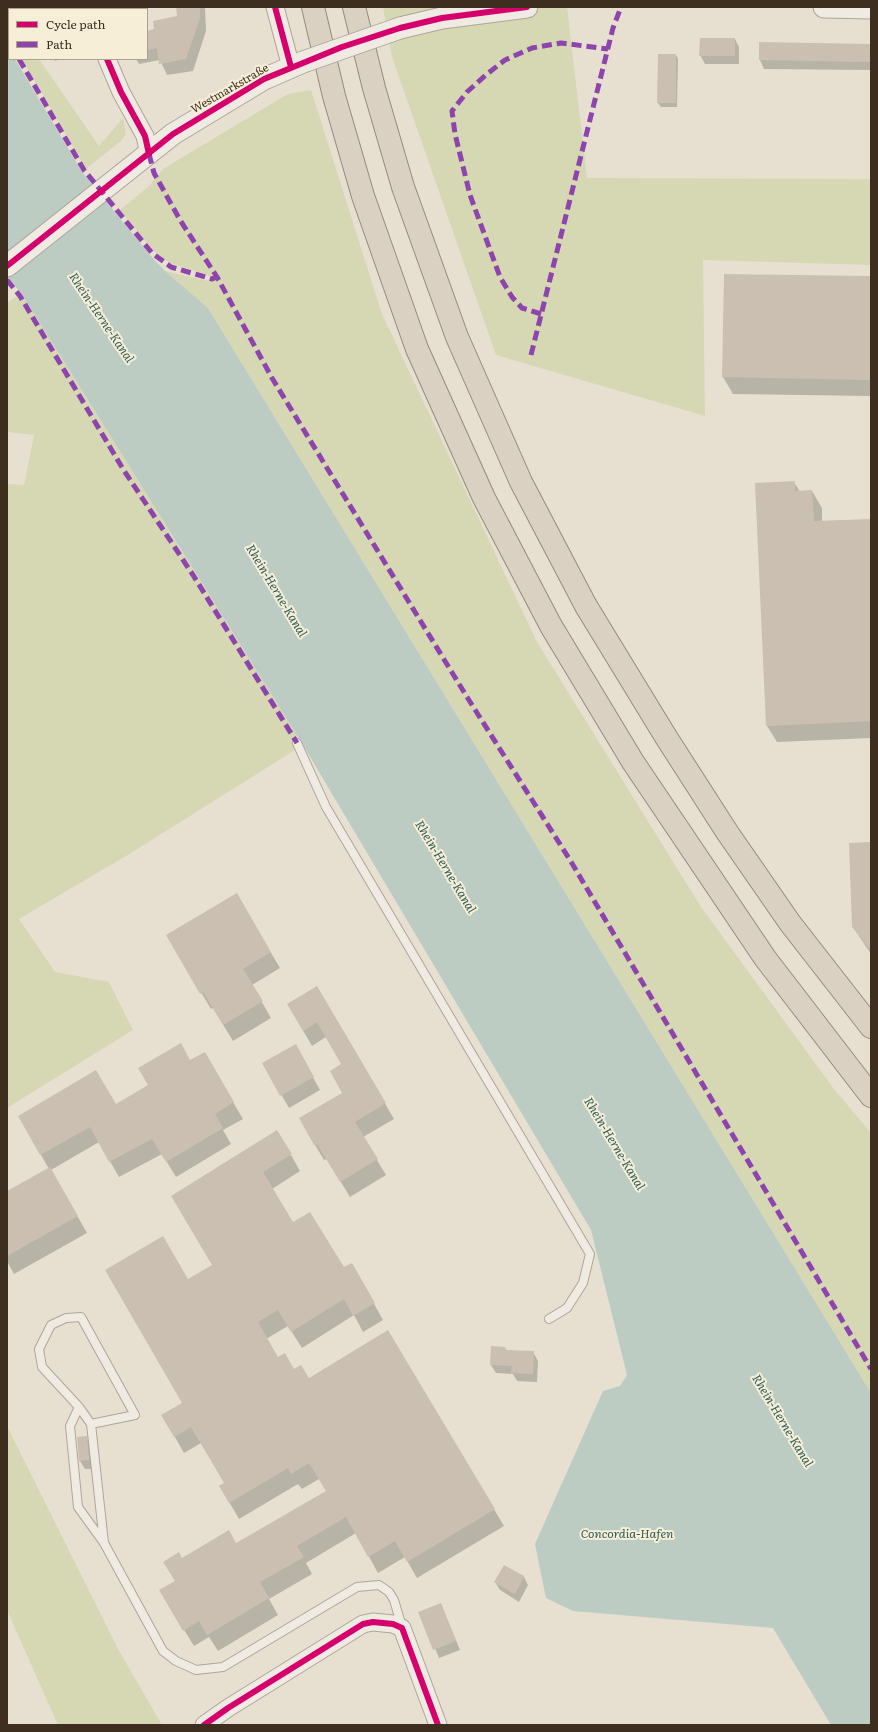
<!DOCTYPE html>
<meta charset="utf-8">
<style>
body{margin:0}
#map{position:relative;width:878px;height:1732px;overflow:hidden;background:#e7e0d1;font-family:Literata,serif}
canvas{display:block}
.frame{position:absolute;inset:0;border:8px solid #3d2e20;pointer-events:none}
.legend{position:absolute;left:8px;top:8px;width:140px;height:52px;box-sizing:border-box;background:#f7eed8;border:1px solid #ada18e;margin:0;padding:5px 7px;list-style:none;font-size:12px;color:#3d2e20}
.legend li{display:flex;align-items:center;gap:8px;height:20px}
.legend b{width:20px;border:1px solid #ada18e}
</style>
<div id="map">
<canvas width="878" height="1732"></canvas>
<div class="frame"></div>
<ul class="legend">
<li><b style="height:5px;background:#d6006c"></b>Cycle path</li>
<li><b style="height:5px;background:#8e44ad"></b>Path</li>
</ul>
</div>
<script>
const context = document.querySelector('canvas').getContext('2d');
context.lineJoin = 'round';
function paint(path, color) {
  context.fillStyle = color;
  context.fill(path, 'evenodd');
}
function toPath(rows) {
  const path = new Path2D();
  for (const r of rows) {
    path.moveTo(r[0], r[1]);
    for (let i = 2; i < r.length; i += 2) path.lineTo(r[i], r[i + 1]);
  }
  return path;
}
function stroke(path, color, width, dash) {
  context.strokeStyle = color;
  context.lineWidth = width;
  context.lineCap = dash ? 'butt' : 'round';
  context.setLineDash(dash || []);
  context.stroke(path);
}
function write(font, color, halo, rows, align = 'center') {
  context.font = font + ' Literata,serif';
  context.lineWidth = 4;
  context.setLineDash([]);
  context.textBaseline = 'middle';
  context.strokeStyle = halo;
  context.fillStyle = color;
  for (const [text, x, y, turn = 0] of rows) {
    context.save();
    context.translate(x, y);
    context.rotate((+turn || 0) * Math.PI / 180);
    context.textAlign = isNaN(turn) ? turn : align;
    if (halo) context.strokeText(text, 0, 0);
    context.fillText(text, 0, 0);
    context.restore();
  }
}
const green = toPath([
 [383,7,567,7,587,178,871,179,871,265,703,260,705,416,496,355,392,57],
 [22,59,39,59,99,146,123,118,126,134,122,140,86,169],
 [311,90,382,314,537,642,701,907,834,1089,871,1133,871,1393,208,308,165,271,209,281,210,276,170,263,163,258,154,251,120,210,149,186,163,169,288,94],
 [21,293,303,745,131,853,19,919,55,972,109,982,133,1030,7,1108,7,484,24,485,34,435,7,432,7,303],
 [7,1426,118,1649,162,1725,58,1725,7,1610]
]);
const water = toPath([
 [7,46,9,49,9,59,15,59,82,172,150,255,165,271,208,308,871,1393,871,1725,831,1725,773,1628,573,1611,546,1598,535,1544,603,1391,620,1386,627,1375,591,1230,303,745,78,384,21,293,7,276]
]);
const shadow = toPath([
 [177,7,205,7,206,31,193,71,167,75,160,60,139,64,136,59,147,59,147,32,155,30,179,17],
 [735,39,739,47,739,64,705,64,700,55],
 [760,43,871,45,871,70,764,69,760,60],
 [676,55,678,59,677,107,661,107,658,103],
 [54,59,61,59,55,61],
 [871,276,871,396,733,394,723,377],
 [794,482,800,492,812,491,822,508,822,522,871,520,871,738,777,742,767,726],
 [871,843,871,954,853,927],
 [236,894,280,968,252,985,271,1018,233,1041,213,1008,211,1009,167,935],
 [317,987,394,1119,363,1137,386,1175,350,1197,327,1159,324,1160,300,1119,343,1093,342,1065,326,1037,312,1046,297,1020],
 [295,1045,320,1090,289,1108,263,1063],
 [204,1053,243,1119,223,1130,231,1144,176,1177,162,1154,119,1177,99,1142,51,1170,87,1233,14,1274,7,1261,7,1192,49,1169,19,1116,116,1106],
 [291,1155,300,1171,272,1189,292,1224,344,1268,352,1264,383,1320,363,1332,354,1315,302,1348,288,1326,266,1339,277,1358,309,1379,388,1331,504,1526,417,1578,405,1557,378,1573,356,1533,306,1563,312,1574,269,1599,278,1615,218,1651,209,1637,194,1646,170,1607,182,1560,236,1544,327,1492,319,1479,302,1489,298,1484,239,1519,220,1486,225,1483,201,1443,184,1453,163,1416,183,1404,188,1281,214,1266,172,1196],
 [505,1348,507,1351,533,1352,538,1361,537,1382,517,1381,513,1374,496,1373,491,1365],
 [86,1437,91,1446,94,1469,85,1469,80,1461],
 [504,1566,524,1577,528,1585,519,1602,500,1590,495,1582],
 [441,1604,460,1650,439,1658,420,1612]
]);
const building = toPath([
 [176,7,200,7,200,18,186,59,159,64,157,48,147,50,147,31,154,29,153,21,177,16],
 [700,38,735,38,735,56,699,56],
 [759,42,871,44,871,62,759,60],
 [658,54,676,54,676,103,657,103],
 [724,274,871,276,871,380,722,377],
 [795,481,795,491,812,490,814,521,871,519,871,721,766,726,755,483],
 [871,842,871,951,852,927,849,843],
 [237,893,271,952,243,969,263,1001,223,1025,203,992,200,994,166,935],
 [317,986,386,1103,355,1122,378,1159,340,1182,317,1144,314,1145,299,1118,342,1093,330,1071,341,1064,317,1022,303,1031,287,1004],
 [181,1043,190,1060,205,1052,234,1102,215,1114,223,1128,166,1162,152,1139,109,1162,90,1127,40,1155,18,1116,96,1070,116,1104,148,1085,138,1068],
 [296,1044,314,1077,280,1096,262,1063],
 [277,1130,292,1154,263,1172,293,1222,310,1212,344,1267,352,1263,375,1303,353,1316,344,1299,291,1332,278,1310,258,1322,278,1357,285,1353,294,1369,301,1365,309,1378,388,1330,495,1509,407,1562,395,1541,368,1557,346,1517,297,1546,304,1557,260,1582,269,1598,207,1635,199,1621,183,1631,159,1590,175,1581,163,1562,179,1552,182,1558,229,1530,236,1543,326,1491,309,1463,291,1474,288,1468,229,1503,219,1486,224,1483,191,1427,174,1437,161,1415,182,1403,105,1270,163,1236,188,1279,212,1265,171,1196],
 [50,1167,78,1216,7,1256,7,1191],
 [491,1346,505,1347,505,1350,534,1351,533,1374,511,1373,512,1366,490,1365],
 [87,1436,89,1460,79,1461,77,1437],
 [504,1565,524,1576,515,1594,494,1582],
 [441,1603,456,1641,433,1650,418,1612]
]);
const service = toPath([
 [297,743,326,807,590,1254,583,1283,567,1308,549,1319],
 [79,1407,42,1367,39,1349,51,1325,66,1318,81,1317,135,1415,91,1424],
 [104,1543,91,1424,79,1407,70,1426,78,1507,104,1543,163,1651,176,1661,196,1670,223,1667,357,1587,379,1585,389,1592,394,1600,402,1627]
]);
const minor = toPath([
 [87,7,88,9],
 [275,7,291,67],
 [107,59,121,92,145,136,149,154],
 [204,1725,228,1708,363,1624,373,1622,393,1624,402,1628,438,1725]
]);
const tertiary = toPath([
 [824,7,871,8],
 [400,28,442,18,527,7],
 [7,266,173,134,264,79,303,62]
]);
const motorway = toPath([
 [313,7,334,96,363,196,417,349,484,498,551,626,633,762,765,958,871,1096],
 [354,7,374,88,403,187,457,337,521,482,586,606,666,737,727,832,790,923,871,1027]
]);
const tertiaryBridge = toPath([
 [303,62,400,28]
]);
const quiet = toPath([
 [7,38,9,42],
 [19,59,84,170,152,253,171,267,212,279,217,277],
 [149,154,154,173,180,220,217,277,272,378,467,697,570,860,871,1369],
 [7,280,20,296,123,469,193,575,297,743],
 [541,314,522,308,512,297,500,277,470,195,455,134,452,111,467,92,487,74,505,60,532,48,561,43,608,49],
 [531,355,613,28,621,7]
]);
const cycleway = toPath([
 [275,7,291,67],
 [107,59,121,92,145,136,149,154],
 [7,266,173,134,264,79,342,47,400,28,442,18,527,7],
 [204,1725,228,1708,363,1624,373,1622,393,1624,402,1628,438,1725]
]);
const streetNames = [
 ["Westmarkstraße",230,89,-30]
];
const waterNames = [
 ["Rhein-Herne-Kanal",101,318,56],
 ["Rhein-Herne-Kanal",276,591,59],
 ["Rhein-Herne-Kanal",445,867,59],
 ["Rhein-Herne-Kanal",614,1144,59],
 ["Rhein-Herne-Kanal",782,1421,59],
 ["Concordia-Hafen",627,1534]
];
paint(green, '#d6d7b3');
paint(water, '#bcccc2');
paint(shadow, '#0003');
paint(building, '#cbbfb2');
stroke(service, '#ada599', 10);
stroke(minor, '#ada599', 19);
stroke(tertiary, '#ada599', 23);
stroke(motorway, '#928b80', 24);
stroke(service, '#efebe3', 8);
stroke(minor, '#efebe3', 17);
stroke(tertiary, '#efebe3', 21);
stroke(motorway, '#dad1c2', 22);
stroke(tertiaryBridge, '#ada599', 23, []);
stroke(tertiaryBridge, '#efebe3', 21);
stroke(quiet, '#8e44ad', 5, [10, 5]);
stroke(cycleway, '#d6006c', 6);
write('11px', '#3d2e20', '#f7eed8', streetNames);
write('italic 12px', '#2f5d5a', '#f7eed8', waterNames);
</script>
